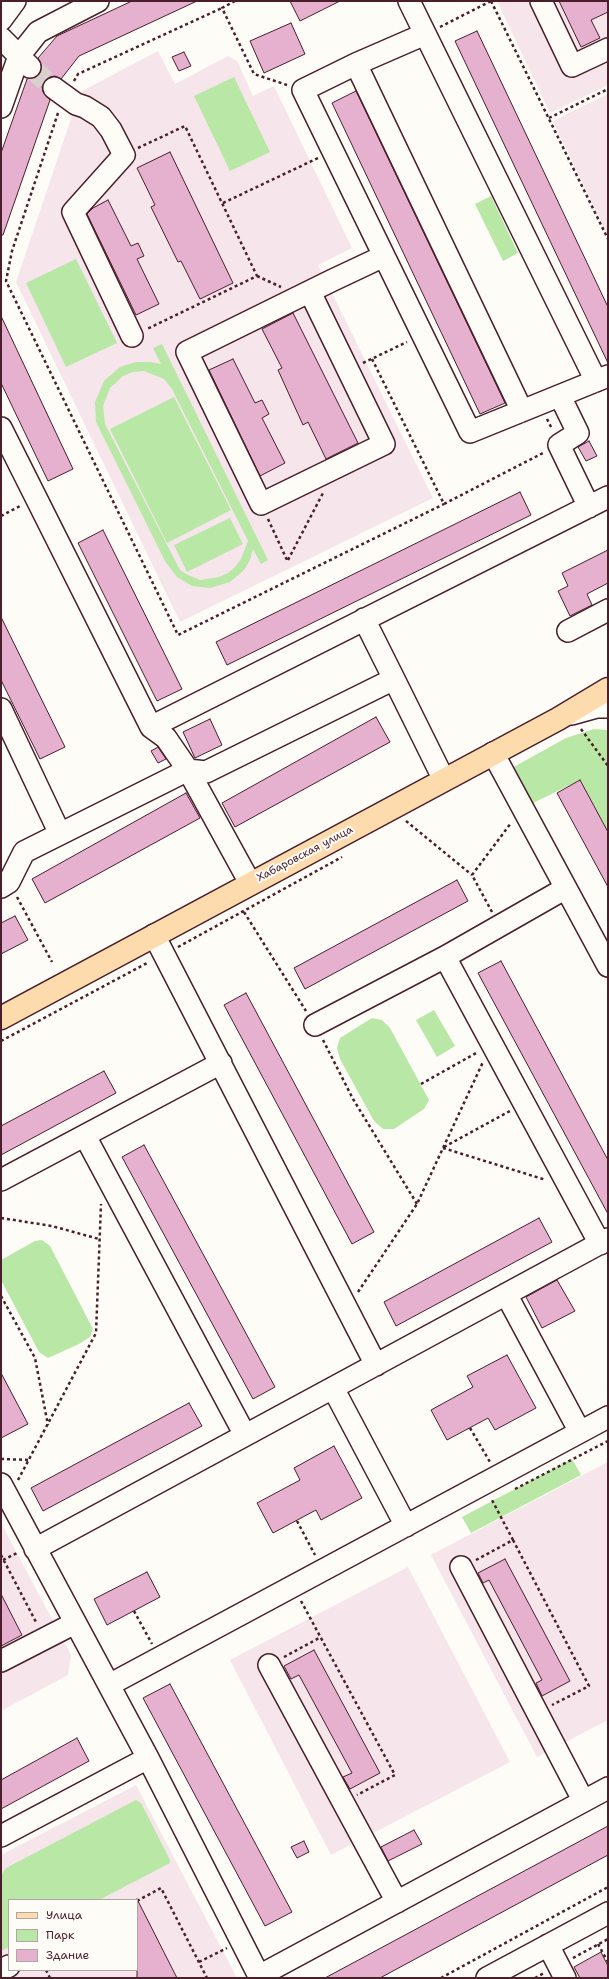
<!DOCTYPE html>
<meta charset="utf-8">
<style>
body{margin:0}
#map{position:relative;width:609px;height:1979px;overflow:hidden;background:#fdfcf7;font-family:"Shantell Sans",sans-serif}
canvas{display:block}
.frame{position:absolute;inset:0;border:2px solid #4a1f2b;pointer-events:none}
.legend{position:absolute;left:8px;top:1899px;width:130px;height:72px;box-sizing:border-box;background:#fdfcf7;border:1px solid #b5a4a5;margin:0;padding:5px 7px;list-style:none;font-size:12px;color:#4a1f2b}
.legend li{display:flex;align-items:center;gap:8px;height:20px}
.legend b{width:20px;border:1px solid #b5a4a5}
</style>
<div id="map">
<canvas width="609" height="1979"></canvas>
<div class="frame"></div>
<ul class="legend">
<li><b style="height:5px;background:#fedbac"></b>Улица</li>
<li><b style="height:11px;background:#b8e7a6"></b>Парк</li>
<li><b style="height:11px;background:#e5b1ce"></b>Здание</li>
</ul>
</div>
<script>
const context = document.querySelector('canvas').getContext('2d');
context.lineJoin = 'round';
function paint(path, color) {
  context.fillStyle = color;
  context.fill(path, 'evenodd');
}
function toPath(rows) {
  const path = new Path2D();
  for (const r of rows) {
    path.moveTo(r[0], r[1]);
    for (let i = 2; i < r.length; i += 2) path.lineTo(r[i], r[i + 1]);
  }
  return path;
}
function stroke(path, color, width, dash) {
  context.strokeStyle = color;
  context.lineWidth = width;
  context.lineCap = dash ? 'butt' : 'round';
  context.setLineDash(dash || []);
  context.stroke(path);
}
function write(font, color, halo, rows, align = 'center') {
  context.font = font + ' "Shantell Sans",sans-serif';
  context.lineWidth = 4;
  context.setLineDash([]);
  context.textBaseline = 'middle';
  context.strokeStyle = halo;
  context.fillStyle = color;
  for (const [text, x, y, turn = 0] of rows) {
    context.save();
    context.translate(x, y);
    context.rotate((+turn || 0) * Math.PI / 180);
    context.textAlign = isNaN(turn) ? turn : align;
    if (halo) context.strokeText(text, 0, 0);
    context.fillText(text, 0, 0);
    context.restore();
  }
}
const built = toPath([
 [497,1,608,1,608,85,550,113],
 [158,51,175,84,228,56,237,61,253,96,274,86,352,248,318,265,433,498,180,622,16,282,80,92],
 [608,94,608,236,553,121],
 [608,1462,608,1720,537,1757,431,1555],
 [1,1523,71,1655,68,1675,1,1711],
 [408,1567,510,1762,331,1855,230,1660],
 [136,1785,237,1978,2,1978,1,1855],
 [9,1900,137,1900,137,1970,9,1970]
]);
const green = toPath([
 [234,77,270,152,230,171,194,96],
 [491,196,518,253,503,261,475,204],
 [76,259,117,343,66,367,26,283],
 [162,344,268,560,261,564,253,549,250,560,244,570,230,582,210,588,192,586,177,577,165,561,96,422,95,402,104,381,120,367,136,362,150,362,161,364,153,348],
 [144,371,164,379,172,389,248,541,241,559,235,567,228,573,219,577,200,580,186,574,180,570,105,424,103,406,110,388,123,376,133,372],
 [174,397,231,510,167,543,110,429],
 [230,518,243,544,187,572,174,545],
 [594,729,608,730,608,832,580,780,529,805,510,769,566,738],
 [434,1010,455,1046,437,1057,416,1020],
 [372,1018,382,1020,390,1028,429,1100,424,1109,394,1129,383,1129,374,1121,340,1059,337,1048,340,1038],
 [42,1240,50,1246,93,1329,90,1337,79,1344,48,1358,39,1352,1,1280,1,1260,35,1241],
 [572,1459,581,1475,471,1533,462,1517],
 [136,1800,141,1803,170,1860,170,1863,99,1900,9,1900,9,1947,1,1951,1,1873,2,1874,6,1868]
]);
const building = toPath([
 [132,1,197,1,79,56,61,79,55,76,50,77,45,81,42,86,43,92,50,100,3,235,1,235,1,153,27,79,33,78,38,76,41,70,41,64,38,58,57,36,132,1],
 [290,1,340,1,300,21,290,1],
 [559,1,608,1,608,12,591,20,600,38,581,47,559,1],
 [291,23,305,54,264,73,250,41,291,23],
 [477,31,608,307,608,363,455,41,477,31],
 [184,52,191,66,179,71,172,57,184,52],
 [356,91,505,403,480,414,332,103,356,91],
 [170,152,233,283,200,299,181,261,178,262,151,207,155,205,137,168,170,152],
 [108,200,131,246,138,243,144,256,137,259,159,304,136,315,87,214,93,208,108,200],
 [293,313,358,443,326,459,308,422,303,425,278,370,282,368,262,329,293,313],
 [1,316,73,469,48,481,1,383,1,316],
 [233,359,255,403,262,400,269,414,262,418,285,463,260,476,209,370,233,359],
 [589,441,597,456,586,461,578,447,589,441],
 [520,492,531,515,227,665,216,642,520,492],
 [103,530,182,689,157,701,78,543,103,530],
 [608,550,608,583,587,594,592,605,570,616,558,591,568,586,562,573,608,550],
 [1,617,65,747,40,759,1,680,1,617],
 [376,717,390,742,235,827,222,803,376,717],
 [210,719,222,745,195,758,183,732,210,719],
 [158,747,166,759,158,763,151,751,158,747],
 [580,780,608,832,608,887,557,793,580,780],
 [186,793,200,818,45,903,32,879,186,793],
 [457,880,468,901,305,989,294,968,457,880],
 [15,916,28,940,1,954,1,923,15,916],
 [501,961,608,1160,608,1214,478,973,501,961],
 [246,993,374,1232,352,1244,224,1005,246,993],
 [104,1071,116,1093,1,1155,1,1126,104,1071],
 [144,1145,275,1387,253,1399,122,1157,144,1145],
 [539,1218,552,1242,396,1326,384,1302,539,1218],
 [557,1280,575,1311,542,1328,526,1297,557,1280],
 [507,1355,536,1408,495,1430,488,1418,447,1440,431,1410,473,1387,467,1376,507,1355],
 [1,1373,28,1424,1,1438,1,1373],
 [189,1403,202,1426,43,1511,31,1488,189,1403],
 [334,1446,362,1498,321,1520,316,1510,273,1533,257,1503,300,1480,294,1468,334,1446],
 [505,1559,570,1681,542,1696,536,1683,542,1680,489,1580,483,1583,478,1573,505,1559],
 [147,1572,160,1597,107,1625,94,1599,147,1572],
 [1,1594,22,1635,1,1646,1,1594],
 [314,1650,380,1773,350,1789,343,1777,352,1773,299,1675,291,1679,284,1666,314,1650],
 [170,1684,292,1912,265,1926,143,1698,170,1684],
 [77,1738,89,1761,1,1809,1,1780,77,1738],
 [608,1826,608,1855,380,1978,325,1978,608,1826],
 [414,1830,422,1844,388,1861,381,1847,414,1830],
 [304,1841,309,1852,297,1858,291,1847,304,1841],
 [137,1899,177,1978,137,1978,137,1899],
 [601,1952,608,1966,608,1978,580,1978,574,1967,601,1952]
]);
const minorTunnel = toPath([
 [30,67,54,88]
]);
const path = toPath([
 [235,1,222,8,254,74,287,85],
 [491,1,608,239],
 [440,27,491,1],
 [74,81,78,74,222,8],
 [58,113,12,251,6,281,178,635,444,504],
 [549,118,608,89],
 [138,148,185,126,257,276,147,329],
 [223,203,318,158],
 [257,276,281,287],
 [372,359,444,504,543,453],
 [363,363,407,342],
 [547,419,552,429],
 [1,516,22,505],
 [268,519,287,560],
 [288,560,323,493],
 [581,729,608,766],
 [406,821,472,875],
 [17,897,52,962],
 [244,912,306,1011],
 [492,912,472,875,511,823],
 [178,947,342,857],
 [323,1040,353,1099,417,1204],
 [1,1041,149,962],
 [421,1084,478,1052],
 [444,1147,510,1111],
 [443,1148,546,1180],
 [1,1218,52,1226,99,1239],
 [358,1292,417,1204,483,1062],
 [1,1296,35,1358,48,1425],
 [470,1428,490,1462],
 [1,1459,30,1460],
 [18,1480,96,1333,101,1204],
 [515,1489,608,1441],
 [297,1521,315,1555],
 [513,1540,589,1686,552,1705],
 [1,1555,37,1624],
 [3,1560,19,1552],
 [476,1560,513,1540,492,1500],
 [301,1601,395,1775,357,1795],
 [134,1611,152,1644],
 [284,1657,321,1637],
 [137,1901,161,1888,207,1978],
 [598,1944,608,1962],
 [573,1958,608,1939],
 [199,1962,227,1948],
 [46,1970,50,1978],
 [441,1978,608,1887],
 [535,1978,544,1973]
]);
const minor = toPath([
 [409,1,596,381],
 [541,1,572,66,608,49],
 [1,20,15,1],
 [425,34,356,64,303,90,470,432,608,376],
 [1,38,19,56,1,107],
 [356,64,522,411],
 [30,67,19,56,38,32,98,1],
 [54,88,76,104,85,107,101,117,111,130,124,155,73,212,132,336],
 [310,292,384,444,261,504,187,352,333,280,384,256],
 [560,396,578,433,559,445,589,507],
 [1,428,151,727],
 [364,619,394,679],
 [568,631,608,610],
 [1,709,60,834],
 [572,714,597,707,608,707],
 [493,753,608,966],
 [250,883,188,770,166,738,151,727,608,497],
 [1,887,9,882,24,852,188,770,206,772,394,679,444,780],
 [154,935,376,1365],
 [445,957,600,1244],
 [315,1025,445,957,566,888],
 [85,1136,245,1435],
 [1,1180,221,1063],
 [506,1294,580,1432],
 [333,1388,406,1526],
 [1,1484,148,1758,260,1978],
 [35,1549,608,1239],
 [461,1567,583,1800],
 [1,1661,75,1623],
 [269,1665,397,1902],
 [109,1685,608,1417],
 [1,1836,148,1758],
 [548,1945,565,1978],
 [1,1970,9,1966],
 [259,1976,608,1788],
 [487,1978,608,1913]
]);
const major = toPath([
 [1,1018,558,719,608,689]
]);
const streetNames = [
 ["Хабаровская улица",305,854,-28]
];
paint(built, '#f6e6eb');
paint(green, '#b8e7a6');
paint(building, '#e5b1ce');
stroke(building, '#4a1f2b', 1);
stroke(minorTunnel, '#d9d0ce', 21, [21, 10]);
stroke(minor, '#4a1f2b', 24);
stroke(major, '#4a1f2b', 25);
stroke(path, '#4a1f2b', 2.5, [3, 3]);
stroke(minor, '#fdfcf7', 21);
stroke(major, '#fedbac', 22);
write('11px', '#4a1f2b', '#fdfcf7', streetNames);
</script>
